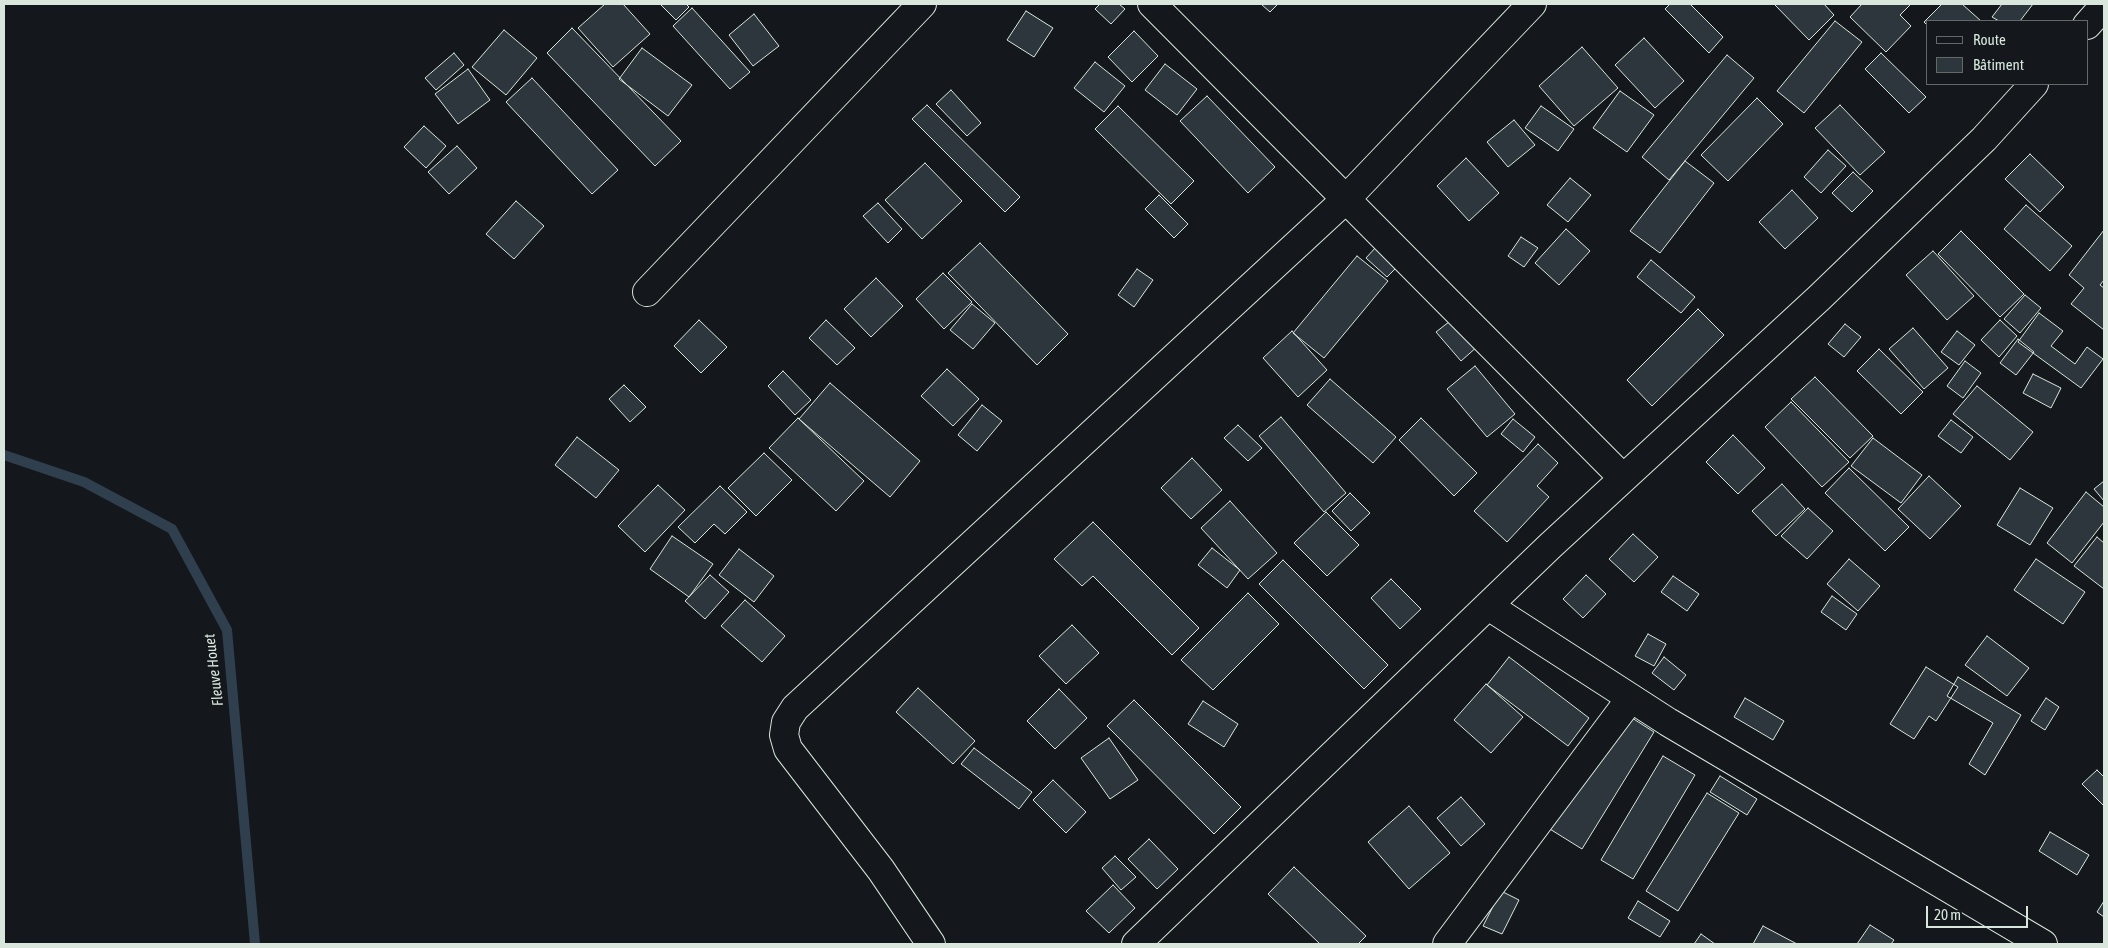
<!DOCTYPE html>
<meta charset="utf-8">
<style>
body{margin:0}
#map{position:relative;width:2108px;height:948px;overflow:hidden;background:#14181c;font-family:"Asap Condensed",sans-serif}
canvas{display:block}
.frame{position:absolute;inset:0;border:5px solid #d8e6dc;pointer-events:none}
.legend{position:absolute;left:1926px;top:20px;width:162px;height:65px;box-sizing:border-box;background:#14181c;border:1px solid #626a69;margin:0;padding:6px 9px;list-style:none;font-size:15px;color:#d8e6dc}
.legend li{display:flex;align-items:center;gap:10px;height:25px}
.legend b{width:25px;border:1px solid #626a69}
.scale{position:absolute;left:1926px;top:906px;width:102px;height:22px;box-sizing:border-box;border:2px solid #d8e6dc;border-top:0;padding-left:6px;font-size:15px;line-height:18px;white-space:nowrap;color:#d8e6dc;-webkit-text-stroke:4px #14181c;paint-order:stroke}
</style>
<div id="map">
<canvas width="2108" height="948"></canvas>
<div class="frame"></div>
<ul class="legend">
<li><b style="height:6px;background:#14181c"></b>Route</li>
<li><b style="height:14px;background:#2c363c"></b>Bâtiment</li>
</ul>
<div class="scale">20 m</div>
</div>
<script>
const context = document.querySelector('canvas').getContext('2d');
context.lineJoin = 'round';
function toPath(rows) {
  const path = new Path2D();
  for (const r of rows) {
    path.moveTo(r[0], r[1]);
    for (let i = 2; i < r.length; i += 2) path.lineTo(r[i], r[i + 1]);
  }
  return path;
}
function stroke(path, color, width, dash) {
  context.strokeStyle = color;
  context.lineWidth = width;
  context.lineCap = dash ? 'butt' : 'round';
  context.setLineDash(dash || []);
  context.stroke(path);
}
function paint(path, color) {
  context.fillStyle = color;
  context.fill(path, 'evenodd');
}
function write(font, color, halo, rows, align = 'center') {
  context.font = font + ' "Asap Condensed",sans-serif';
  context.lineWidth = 4;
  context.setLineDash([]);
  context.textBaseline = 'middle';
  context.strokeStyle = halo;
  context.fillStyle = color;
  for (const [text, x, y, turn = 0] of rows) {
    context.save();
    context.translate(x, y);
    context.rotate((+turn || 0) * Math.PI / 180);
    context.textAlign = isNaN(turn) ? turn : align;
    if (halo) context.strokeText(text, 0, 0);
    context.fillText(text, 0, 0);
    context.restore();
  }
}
const stream = toPath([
 [4,455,84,482,172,529,227,630,255,944]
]);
const building = toPath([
 [605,4,623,4,650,34,613,67,578,28,605,4],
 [660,4,686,4,689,7,676,20,660,4],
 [1100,4,1119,4,1125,9,1111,24,1095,9,1100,4],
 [1261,4,1278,4,1270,12,1261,4],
 [1670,4,1690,4,1723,37,1709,53,1665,9,1670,4],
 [1774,4,1824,4,1834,15,1809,40,1774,4],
 [1862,4,1911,4,1900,15,1911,26,1886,52,1850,17,1862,4],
 [1942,4,1962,4,1981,21,1927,21,1927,25,1924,22,1942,4],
 [2002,4,2033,4,2020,21,1999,21,1992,17,2002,4],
 [692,8,750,72,730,89,673,26,692,8],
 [1026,11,1053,28,1034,57,1007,40,1026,11],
 [754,14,779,46,753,66,729,35,754,14],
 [1835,21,1862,42,1804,113,1777,91,1835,21],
 [572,28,681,141,655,166,547,53,572,28],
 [504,30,537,58,506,95,472,67,504,30],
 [1134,31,1158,56,1132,82,1108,57,1134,31],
 [1644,38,1684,81,1655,108,1615,65,1644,38],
 [1582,47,1618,88,1574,126,1539,86,1582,47],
 [642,48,692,85,668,116,619,79,642,48],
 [454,53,464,65,436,90,425,78,454,53],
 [1881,53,1926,97,1909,113,1865,69,1881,53],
 [1727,55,1754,78,1669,180,1642,157,1727,55],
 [1095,62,1125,86,1104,112,1074,88,1095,62],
 [1165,64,1197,89,1177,115,1145,90,1165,64],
 [468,69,490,100,458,124,435,94,468,69],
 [532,78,618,170,592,194,506,102,532,78],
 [951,90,981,123,967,136,936,104,951,90],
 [1620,91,1654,115,1627,152,1593,128,1620,91],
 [1207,96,1275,167,1248,193,1180,121,1207,96],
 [1757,98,1783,124,1728,181,1701,155,1757,98],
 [927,105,1020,197,1005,212,912,119,927,105],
 [1840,105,1885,152,1860,175,1815,128,1840,105],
 [1118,106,1194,181,1171,204,1095,129,1118,106],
 [1541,106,1574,129,1558,151,1525,128,1541,106],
 [1514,120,1535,145,1508,167,1487,142,1514,120],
 [424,126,446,146,426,168,404,147,424,126],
 [457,146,477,168,449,194,428,172,457,146],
 [1828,150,1846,166,1821,193,1804,177,1828,150],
 [2030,154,2064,187,2040,212,2005,179,2030,154],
 [1466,158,1499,193,1469,221,1437,186,1466,158],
 [1685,161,1714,183,1660,253,1630,231,1685,161],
 [925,163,962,201,922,239,885,200,925,163],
 [1853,172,1873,191,1852,212,1832,193,1853,172],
 [1570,178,1591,195,1568,222,1547,205,1570,178],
 [1792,190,1818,218,1785,249,1759,222,1792,190],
 [1159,195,1188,224,1174,238,1145,209,1159,195],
 [516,201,544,226,514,259,486,234,516,201],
 [878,203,902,229,888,243,863,216,878,203],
 [2026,205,2072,246,2050,271,2004,229,2026,205],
 [1566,229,1590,251,1559,285,1535,263,1566,229],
 [2104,230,2104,280,2100,285,2104,288,2104,330,2071,304,2084,288,2069,275,2104,230],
 [1961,231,2024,294,2000,317,1938,254,1961,231],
 [1521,237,1538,248,1524,267,1508,256,1521,237],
 [980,243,1068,334,1037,365,948,273,980,243],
 [1376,247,1397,267,1387,277,1366,258,1376,247],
 [1933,251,1974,296,1947,320,1906,275,1933,251],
 [1357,256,1388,281,1324,358,1293,333,1357,256],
 [1651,260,1695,297,1681,313,1637,277,1651,260],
 [1137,269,1153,280,1134,307,1118,295,1137,269],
 [943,273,972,302,944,329,916,299,943,273],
 [876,278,903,306,871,337,844,309,876,278],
 [2025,295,2041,308,2020,333,2004,319,2025,295],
 [972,304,995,323,973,349,950,330,972,304],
 [1698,309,1724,335,1652,406,1627,380,1698,309],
 [2039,313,2063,331,2051,346,2075,364,2087,347,2103,359,2081,388,2018,342,2039,313],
 [1454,318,1478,346,1461,361,1436,332,1454,318],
 [699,320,727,347,701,373,674,346,699,320],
 [826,320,855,348,837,365,809,338,826,320],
 [2000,320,2017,336,1999,357,1981,340,2000,320],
 [1845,324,1861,337,1844,357,1828,344,1845,324],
 [1913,328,1948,368,1924,389,1889,349,1913,328],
 [1292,331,1327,370,1298,397,1263,358,1292,331],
 [1957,331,1975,345,1959,365,1941,352,1957,331],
 [2018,339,2034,352,2016,375,2000,363,2018,339],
 [1879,349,1923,392,1901,414,1857,371,1879,349],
 [1965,361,1981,373,1963,398,1947,386,1965,361],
 [1475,366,1515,414,1487,437,1447,389,1475,366],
 [947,369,979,399,953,426,921,396,947,369],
 [783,371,811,400,795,415,768,386,783,371],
 [2033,374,2061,388,2051,408,2023,393,2033,374],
 [1815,377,1873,436,1850,458,1791,399,1815,377],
 [1330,379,1396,437,1373,463,1307,405,1330,379],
 [830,383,920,461,890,497,799,419,830,383],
 [624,385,646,407,630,422,609,399,624,385],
 [1977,386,2033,432,2010,460,1953,414,1977,386],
 [1791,402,1849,462,1822,487,1765,427,1791,402],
 [982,405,1002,421,977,451,958,435,982,405],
 [1281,417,1346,493,1324,512,1259,436,1281,417],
 [798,418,864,481,836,511,769,448,798,418],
 [1421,418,1477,473,1454,496,1399,440,1421,418],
 [1513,419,1535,437,1523,452,1501,434,1513,419],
 [1951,420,1973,437,1961,453,1938,436,1951,420],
 [1238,425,1262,448,1248,461,1224,438,1238,425],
 [1733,435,1765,468,1738,494,1706,462,1733,435],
 [577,437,619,470,596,498,555,465,577,437],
 [1873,438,1922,475,1901,503,1851,466,1873,438],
 [1538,444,1558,463,1537,486,1549,497,1507,542,1474,511,1538,444],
 [764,453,792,480,756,516,728,488,764,453],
 [1192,458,1222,490,1191,519,1161,488,1192,458],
 [1849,468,1909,527,1885,551,1825,493,1849,468],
 [1929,476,1961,506,1930,539,1898,509,1929,476],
 [2104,481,2104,501,2094,489,2104,481],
 [1782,484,1805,509,1776,536,1752,511,1782,484],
 [658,485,685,510,645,552,618,526,658,485],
 [720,486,747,512,725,534,714,524,695,543,678,527,720,486],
 [2020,488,2053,508,2030,545,1997,525,2020,488],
 [2086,492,2104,507,2104,522,2072,563,2047,543,2086,492],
 [1350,493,1370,513,1351,531,1332,511,1350,493],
 [1230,501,1277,553,1248,579,1201,528,1230,501],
 [1808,508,1833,531,1807,559,1781,536,1808,508],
 [1326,512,1359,545,1327,576,1294,543,1326,512],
 [1093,522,1199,628,1172,655,1093,576,1082,586,1054,559,1093,522],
 [1633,534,1658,557,1634,582,1609,559,1633,534],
 [672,536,713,564,689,597,650,569,672,536],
 [2097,537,2104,543,2104,589,2074,566,2097,537],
 [1212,548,1240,570,1227,588,1198,565,1212,548],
 [739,549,774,576,754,602,719,575,739,549],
 [1849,559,1880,586,1858,611,1827,584,1849,559],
 [2036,559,2085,592,2063,624,2014,590,2036,559],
 [1283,560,1388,665,1364,689,1259,584,1283,560],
 [710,575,729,592,705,619,685,601,710,575],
 [1586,575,1606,594,1583,618,1563,599,1586,575],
 [1673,576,1699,594,1687,611,1661,592,1673,576],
 [1391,579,1421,609,1400,629,1371,598,1391,579],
 [1248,593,1279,624,1213,690,1181,660,1248,593],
 [1832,596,1857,614,1846,630,1821,612,1832,596],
 [745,600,785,636,762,662,721,626,745,600],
 [1072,625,1099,653,1066,684,1039,656,1072,625],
 [1648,634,1666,644,1654,666,1635,656,1648,634],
 [1987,636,2029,668,2007,696,1965,665,1987,636],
 [1509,657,1589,718,1568,746,1487,685,1509,657],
 [1664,657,1686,675,1674,690,1652,673,1664,657],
 [1926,667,1958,687,1936,721,1929,716,1914,739,1890,724,1926,667],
 [1958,677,2021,715,1985,775,1969,764,1993,723,1947,696,1958,677],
 [1486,684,1523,717,1491,753,1454,720,1486,684],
 [918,688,975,741,953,764,896,712,918,688],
 [1059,689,1087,718,1055,749,1027,721,1059,689],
 [1745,698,1784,721,1773,740,1734,717,1745,698],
 [2046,698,2059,707,2045,730,2031,721,2046,698],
 [1134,700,1241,807,1214,834,1107,726,1134,700],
 [1203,701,1238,724,1224,747,1188,724,1203,701],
 [1618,709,1654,732,1582,849,1545,826,1618,709],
 [1109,738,1138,780,1110,799,1081,758,1109,738],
 [974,748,1032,792,1019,809,961,764,974,748],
 [1663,756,1695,775,1633,879,1601,860,1663,756],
 [2097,770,2104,777,2104,806,2082,784,2097,770],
 [1720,776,1757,799,1747,815,1710,792,1720,776],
 [1053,780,1086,812,1066,833,1033,800,1053,780],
 [1707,793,1739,813,1678,911,1646,891,1707,793],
 [1461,797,1485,824,1461,846,1437,818,1461,797],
 [1409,806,1450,853,1409,889,1368,842,1409,806],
 [2050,832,2089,855,2077,875,2039,851,2050,832],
 [1149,839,1178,869,1157,889,1128,859,1149,839],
 [1115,856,1136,877,1121,890,1102,868,1115,856],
 [1294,867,1366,936,1358,944,1320,944,1268,894,1294,867],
 [1113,885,1135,908,1109,933,1086,911,1113,885],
 [1501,891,1519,900,1502,934,1483,926,1501,891],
 [1638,901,1670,921,1660,937,1628,918,1638,901],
 [2104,901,2104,917,2097,912,2104,901],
 [1870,925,1894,940,1891,944,1857,944,1870,925],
 [1763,926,1797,944,1753,944,1763,926],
 [1701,934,1715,944,1694,944,1701,934]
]);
const minor = toPath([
 [1152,4,1623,478],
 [2087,25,2104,6],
 [647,292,922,4],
 [1490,607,1668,722,2043,944],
 [931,944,881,870,788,749,784,735,786,722,795,708,1345,200,1532,4],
 [1136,944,1550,546,1819,298,1984,139,2034,84],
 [1447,944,1631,698]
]);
const waterNames = [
 ["Fleuve Houet",214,670,-97]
];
stroke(stream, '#2f3f4d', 10);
paint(building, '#2c363c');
stroke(building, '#d8e6dc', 1);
stroke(minor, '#d8e6dc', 30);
stroke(minor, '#14181c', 28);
write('italic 15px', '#d8e6dc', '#14181c', waterNames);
</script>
